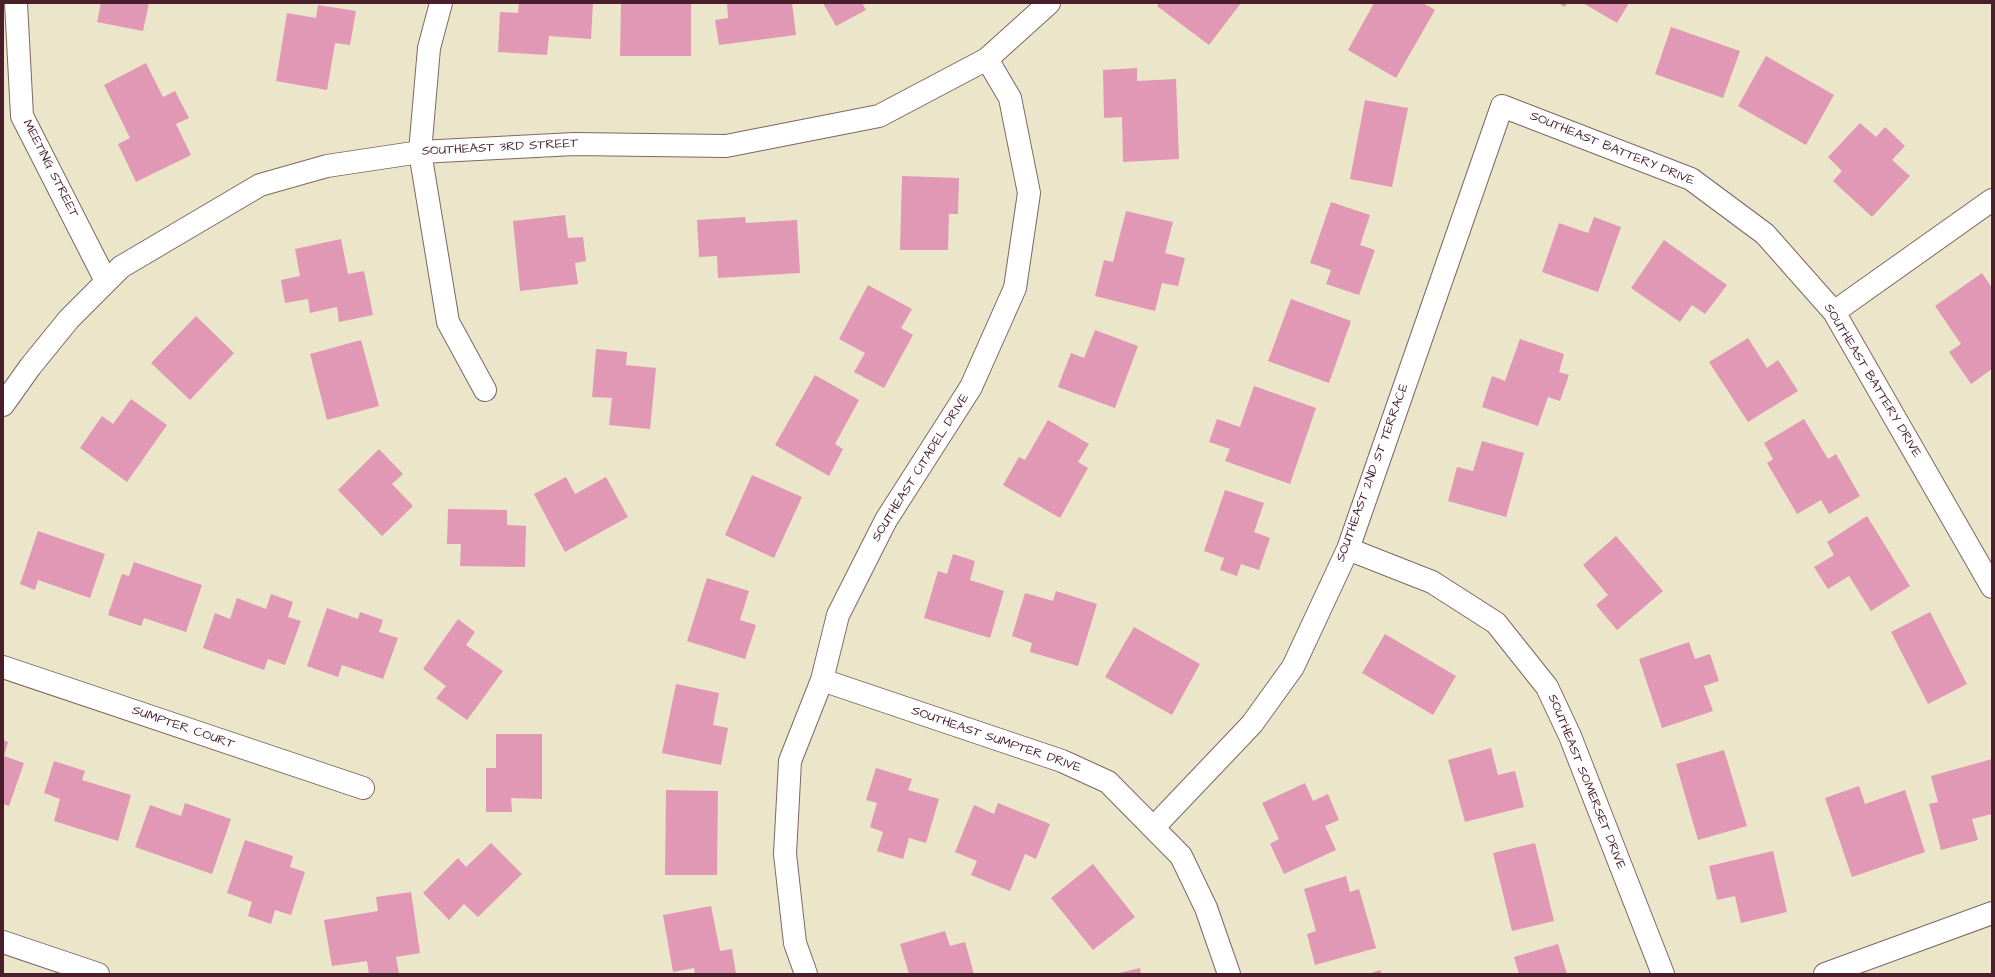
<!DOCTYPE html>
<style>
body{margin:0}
#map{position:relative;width:1995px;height:977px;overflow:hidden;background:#ebe6ca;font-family:"Architects Daughter",sans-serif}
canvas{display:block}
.frame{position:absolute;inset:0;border:4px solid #4a1f2b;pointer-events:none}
</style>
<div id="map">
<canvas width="1995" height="977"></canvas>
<div class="frame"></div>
</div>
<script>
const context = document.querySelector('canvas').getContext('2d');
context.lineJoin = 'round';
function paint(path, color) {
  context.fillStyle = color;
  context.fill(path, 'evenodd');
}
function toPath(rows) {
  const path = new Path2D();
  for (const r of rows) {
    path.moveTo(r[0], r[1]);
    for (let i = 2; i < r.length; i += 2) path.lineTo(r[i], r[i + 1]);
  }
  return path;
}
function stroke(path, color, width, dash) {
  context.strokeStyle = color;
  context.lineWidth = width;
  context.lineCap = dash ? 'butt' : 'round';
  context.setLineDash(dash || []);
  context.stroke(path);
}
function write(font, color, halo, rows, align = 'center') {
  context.font = font + ' "Architects Daughter",sans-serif';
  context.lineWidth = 4;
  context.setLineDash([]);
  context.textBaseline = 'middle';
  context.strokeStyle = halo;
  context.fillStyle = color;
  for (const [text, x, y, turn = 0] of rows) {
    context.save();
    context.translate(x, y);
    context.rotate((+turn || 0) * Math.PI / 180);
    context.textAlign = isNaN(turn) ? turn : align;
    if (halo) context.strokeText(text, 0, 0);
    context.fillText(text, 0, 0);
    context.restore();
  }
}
const building = toPath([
 [101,3,149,3,143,31,97,22],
 [519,3,593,3,591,39,549,36,547,55,498,52,500,12,518,13],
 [621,3,691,3,691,56,620,56],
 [727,3,792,3,796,35,719,45,715,20,728,18],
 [823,3,862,3,866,10,836,26],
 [1159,3,1241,3,1209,45,1157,6],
 [1374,3,1423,3,1435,10,1396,78,1348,50],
 [1558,3,1567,3,1565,7],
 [1583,3,1629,3,1617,23],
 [318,5,356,11,350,45,335,43,327,90,276,81,287,13,316,18],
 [1671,27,1740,51,1723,98,1655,74],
 [1766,56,1834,95,1806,145,1738,106],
 [146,63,163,97,175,91,189,118,176,124,191,155,136,182,118,144,130,138,104,85],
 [1137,68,1137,81,1176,79,1179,159,1123,162,1122,117,1104,118,1103,70],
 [1365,100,1408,108,1392,187,1350,179],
 [1860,123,1876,137,1885,127,1905,146,1892,160,1910,176,1872,217,1833,181,1842,171,1828,157],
 [902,176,959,178,958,214,949,214,948,250,900,250],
 [1331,202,1370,215,1360,245,1375,250,1359,295,1326,284,1331,270,1310,263],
 [1126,211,1173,222,1165,253,1185,258,1178,286,1162,283,1155,311,1095,296,1104,260,1113,262],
 [565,215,568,238,583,237,586,261,575,263,578,284,520,291,513,221],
 [745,217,746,223,797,220,800,273,718,278,717,256,699,257,697,220],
 [1594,217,1621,227,1598,292,1542,272,1559,223,1588,233],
 [341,239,348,274,364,271,373,315,339,322,337,307,310,313,308,299,285,303,281,280,300,276,295,249],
 [1664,240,1727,285,1705,314,1692,305,1680,322,1631,288],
 [1982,273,1992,288,1992,369,1971,384,1949,352,1961,344,1935,306],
 [868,285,912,309,901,328,913,335,884,388,854,372,865,353,839,339],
 [1291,299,1351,321,1329,383,1268,361],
 [196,316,234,353,190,400,151,363],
 [1095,330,1138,346,1115,408,1058,387,1071,353,1084,358],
 [1748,338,1767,368,1778,360,1798,391,1748,422,1709,362],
 [1520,339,1564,354,1559,372,1569,375,1560,401,1548,397,1538,426,1482,407,1492,376,1505,381],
 [361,340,379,406,327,420,310,354],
 [596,349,627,352,626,365,656,368,650,429,609,425,612,398,592,397],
 [815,375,859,400,835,444,843,449,829,476,775,445],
 [1254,386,1316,408,1290,484,1225,461,1230,449,1209,442,1217,419,1240,427],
 [131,399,167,425,127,482,80,448,102,416,113,424],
 [1804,419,1828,459,1836,454,1860,496,1829,514,1821,500,1797,514,1767,463,1773,459,1764,443],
 [1048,420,1089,444,1078,462,1088,468,1060,518,1003,485,1019,457,1025,460],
 [1482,441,1524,453,1506,517,1448,501,1457,467,1473,471],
 [379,449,403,474,392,484,413,506,382,536,338,490],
 [752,475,802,497,774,558,725,535],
 [566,477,575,494,606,477,628,517,565,552,534,494],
 [1225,490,1264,503,1254,532,1270,538,1259,570,1241,564,1237,576,1220,570,1224,558,1204,551],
 [448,509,507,510,507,525,526,526,525,567,460,566,461,544,447,544],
 [1867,516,1910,586,1871,611,1849,576,1828,589,1814,567,1834,555,1827,542],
 [38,531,105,554,90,598,38,580,35,590,20,584],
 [1616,536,1663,591,1617,630,1596,605,1608,595,1583,565],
 [953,554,975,561,970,580,1004,591,990,638,924,618,938,571,947,574],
 [134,562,202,585,186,632,144,618,141,626,108,615,122,574,129,576],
 [707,578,749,591,740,620,756,625,745,659,687,641],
 [1056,591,1097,604,1078,666,1030,652,1032,643,1012,636,1025,593,1053,601],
 [271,594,293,602,288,617,301,621,285,665,268,659,264,670,203,648,215,613,230,619,237,598,266,609],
 [327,608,358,619,360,612,383,620,379,632,398,638,383,679,342,665,338,677,307,666],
 [1930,612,1967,684,1928,704,1891,632],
 [458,619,475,632,466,645,503,671,467,720,436,698,446,686,423,669],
 [1134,627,1200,664,1172,715,1105,677],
 [1385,634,1456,676,1433,715,1362,673],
 [1689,642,1695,659,1710,654,1719,681,1704,686,1713,711,1662,728,1639,659],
 [676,684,719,693,713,725,728,728,721,765,662,753],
 [496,734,542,734,542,799,511,798,512,812,486,812,486,768,496,768],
 [3,740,8,742,4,756,24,763,9,806,3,804],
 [1491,748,1498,775,1515,771,1524,807,1465,822,1448,760],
 [1724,750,1747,826,1698,840,1676,764],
 [1992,759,1992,814,1972,819,1978,840,1941,850,1929,804,1938,802,1931,776],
 [54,761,85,771,82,780,131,795,118,841,54,821,60,799,44,793],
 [876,768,912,779,908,790,939,799,926,843,909,838,903,859,877,851,883,832,870,827,877,803,866,800],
 [1305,783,1313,801,1328,794,1339,820,1325,826,1336,850,1284,874,1270,844,1279,839,1262,803],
 [1859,786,1865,804,1905,790,1925,852,1852,877,1825,798],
 [666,790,718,791,717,875,665,875],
 [185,803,231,819,212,874,135,847,150,805,181,816],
 [998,803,1050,824,1036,859,1025,854,1010,891,971,875,977,861,955,852,974,805,994,814],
 [245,840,293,856,290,867,305,872,291,915,275,910,271,924,248,916,252,902,227,893],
 [491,843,522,874,478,917,464,904,449,920,423,893,458,858,466,867],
 [1535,843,1554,921,1512,931,1493,853],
 [1773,851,1787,912,1741,923,1735,896,1717,900,1709,866],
 [1093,864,1135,917,1093,950,1051,898],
 [1346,876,1350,892,1359,889,1376,948,1315,965,1307,934,1316,931,1304,889],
 [411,892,420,953,396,957,399,974,369,974,367,961,332,966,324,920,378,911,376,897],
 [711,906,720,951,732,949,736,974,695,974,694,968,673,972,663,915],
 [945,931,950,946,965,942,974,974,909,974,900,944],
 [1558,944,1567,974,1519,974,1514,957],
 [1140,968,1141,974,1119,974,1119,973],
 [1380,970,1382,974,1369,974]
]);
const minor = toPath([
 [16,3,22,116,106,281],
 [441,3,429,48,420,152,448,322,485,390],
 [1834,312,1992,200],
 [3,405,30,367,69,319,121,267,260,185,327,166,420,152,574,144,726,146,879,116,987,59,1049,3],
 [1348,549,1432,582,1496,623,1547,687,1570,736,1663,974],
 [3,667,363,788],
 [822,680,1062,761,1108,782,1181,856,1206,908,1229,974],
 [1154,827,1252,724,1293,667,1348,549,1502,106,1691,179,1765,234,1834,312,1992,587],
 [3,942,98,974],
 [806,974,795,943,785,854,790,761,822,680,838,615,886,520,971,387,1015,288,1029,193,1010,98,987,59],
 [1825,974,1992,913]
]);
const streetNames = [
 ["SOUTHEAST 3RD STREET",500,148,-3],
 ["SOUTHEAST BATTERY DRIVE",1612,149,22],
 ["MEETING STREET",50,169,63],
 ["SOUTHEAST BATTERY DRIVE",1872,381,59],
 ["SOUTHEAST CITADEL DRIVE",921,468,-58],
 ["SOUTHEAST 2ND ST TERRACE",1373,473,-70],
 ["SUMPTER COURT",183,728,19],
 ["SOUTHEAST SUMPTER DRIVE",996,740,19],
 ["SOUTHEAST SOMERSET DRIVE",1586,782,68]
];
paint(building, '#e098b5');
stroke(minor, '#826563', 24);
stroke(minor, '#fff', 22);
write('13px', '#4a1f2b', '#fff', streetNames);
</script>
